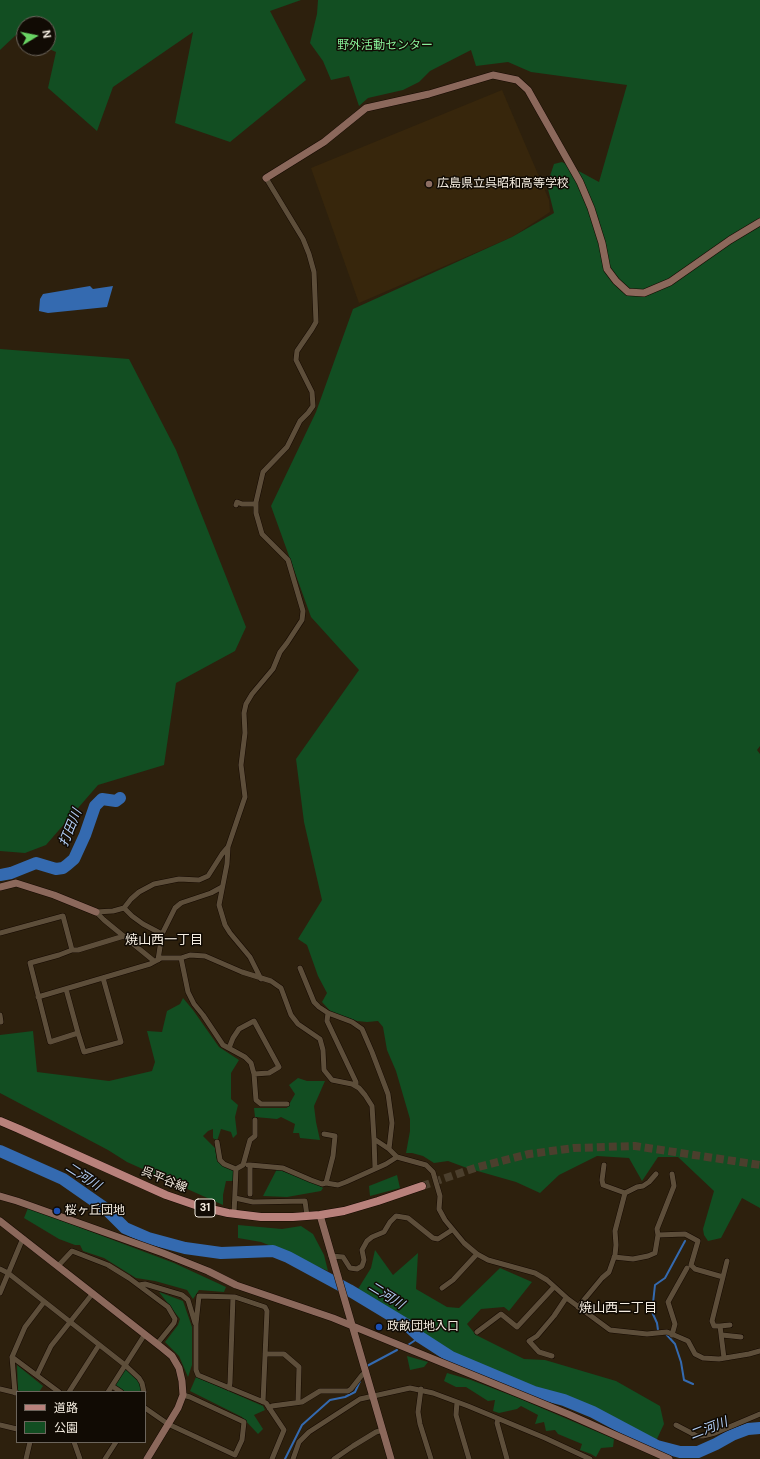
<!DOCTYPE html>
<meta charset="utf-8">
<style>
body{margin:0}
#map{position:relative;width:760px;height:1459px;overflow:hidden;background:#2d200d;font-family:"DM Sans","Noto Sans JP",sans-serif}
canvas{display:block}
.legend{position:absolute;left:16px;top:1391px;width:130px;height:52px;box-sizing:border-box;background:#110b04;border:1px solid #6c655c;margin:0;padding:5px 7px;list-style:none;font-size:12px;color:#f5ede1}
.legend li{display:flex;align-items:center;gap:8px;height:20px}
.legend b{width:20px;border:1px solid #6c655c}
.north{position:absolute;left:16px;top:16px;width:40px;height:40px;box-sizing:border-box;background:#110b04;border:1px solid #6c655c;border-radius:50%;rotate:80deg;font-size:11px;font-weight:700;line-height:16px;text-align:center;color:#f5ede1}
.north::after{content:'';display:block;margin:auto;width:14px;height:18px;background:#69d464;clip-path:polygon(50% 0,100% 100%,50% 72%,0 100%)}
</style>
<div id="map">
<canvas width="760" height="1459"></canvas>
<ul class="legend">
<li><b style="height:5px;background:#b8817b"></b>道路</li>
<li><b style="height:11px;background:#124e22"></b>公園</li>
</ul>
<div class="north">N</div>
</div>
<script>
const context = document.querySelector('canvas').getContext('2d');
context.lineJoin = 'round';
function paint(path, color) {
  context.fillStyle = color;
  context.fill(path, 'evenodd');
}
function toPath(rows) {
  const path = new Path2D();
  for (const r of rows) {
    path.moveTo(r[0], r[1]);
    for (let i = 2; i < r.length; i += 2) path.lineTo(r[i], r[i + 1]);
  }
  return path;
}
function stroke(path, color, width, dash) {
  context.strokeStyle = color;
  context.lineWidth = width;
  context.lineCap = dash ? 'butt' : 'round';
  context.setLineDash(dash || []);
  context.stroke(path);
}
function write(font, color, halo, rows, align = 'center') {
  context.font = font + ' "DM Sans","Noto Sans JP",sans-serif';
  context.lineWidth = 3;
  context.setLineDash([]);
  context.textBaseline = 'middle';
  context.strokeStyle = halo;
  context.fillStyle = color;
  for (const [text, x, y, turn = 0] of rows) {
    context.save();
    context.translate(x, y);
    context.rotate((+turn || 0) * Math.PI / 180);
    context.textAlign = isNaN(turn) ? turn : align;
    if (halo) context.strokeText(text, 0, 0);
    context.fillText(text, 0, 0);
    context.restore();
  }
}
const built = toPath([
 [502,90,549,200,550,212,512,237,359,303,311,168]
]);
const green = toPath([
 [0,0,301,0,270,11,306,80,230,142,175,123,193,32,113,87,97,131,48,88,56,52,47,48,48,48,48,24,24,24,24,37,17,34,0,50],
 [318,0,760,0,760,746,757,750,760,754,760,1208,742,1198,721,1238,708,1241,704,1235,703,1229,714,1191,678,1157,658,1157,642,1181,629,1158,597,1156,559,1175,540,1193,516,1182,467,1168,448,1161,434,1163,423,1156,412,1153,406,1153,410,1131,410,1119,396,1071,387,1050,383,1027,378,1021,367,1022,357,1021,331,1012,322,1002,327,993,318,976,307,945,298,939,322,900,304,822,296,759,359,670,311,617,271,506,316,412,353,309,512,237,554,213,547,185,554,164,562,162,599,182,627,85,531,72,508,62,476,66,471,50,430,71,419,82,403,90,368,98,359,106,349,76,331,80,323,61,310,43,317,14],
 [0,349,129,359,176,450,246,627,235,651,176,683,164,765,98,785,46,845,25,853,0,851],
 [183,998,193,1010,219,1047,239,1060,231,1073,231,1099,238,1105,235,1117,237,1134,233,1138,231,1132,221,1129,217,1141,213,1138,213,1129,208,1131,203,1136,215,1148,217,1161,224,1166,235,1171,234,1181,226,1181,223,1195,223,1205,127,1162,108,1150,0,1093,0,1035,33,1031,37,1072,109,1081,152,1071,155,1062,147,1031,162,1032,167,1011,180,1004],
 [298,1078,307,1081,325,1081,314,1106,316,1122,320,1140,300,1138,299,1133,293,1133,295,1124,281,1117,277,1119,255,1117,254,1108,287,1108,295,1094,289,1085],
 [277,1169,317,1184,323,1188,321,1191,287,1197,263,1196],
 [397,1175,400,1188,370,1196,369,1186],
 [28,1208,174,1263,226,1287,224,1292,199,1290,193,1299,187,1290,155,1281,136,1278,104,1258,83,1251,80,1245,75,1245,59,1239,24,1218],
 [238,1225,282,1229,301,1226,313,1234,324,1255,328,1271,286,1252,261,1242,238,1238],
 [375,1250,393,1275,418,1253,416,1289,447,1307,459,1308,500,1268,532,1282,509,1311,504,1307,481,1309,467,1324,476,1335,524,1359,545,1360,616,1381,660,1406,664,1424,656,1441,572,1398,523,1383,449,1354,358,1289,371,1268],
 [159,1292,183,1301,192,1327,192,1365,188,1377,179,1356,165,1342,178,1325,180,1319],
 [407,1356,428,1362,424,1367,410,1370],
 [17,1365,43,1386,39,1392,18,1391],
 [126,1368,140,1383,142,1392,125,1392,114,1385],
 [447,1373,471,1380,518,1398,614,1439,613,1447,601,1448,596,1457,591,1454,580,1450,582,1444,558,1434,555,1430,546,1431,544,1422,535,1424,538,1415,521,1406,517,1409,499,1413,493,1411,495,1400,488,1401,466,1387,456,1387,444,1381],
 [196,1377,263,1406,265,1410,254,1415,263,1429,258,1434,242,1417,190,1391]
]);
const water = toPath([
 [90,286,93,289,113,286,107,307,48,313,39,311,40,299,43,294]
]);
const stream = toPath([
 [658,1330,657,1323,652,1312,655,1285,665,1278,685,1241],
 [666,1334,675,1344,681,1362,684,1380,693,1384],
 [408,1345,420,1337],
 [367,1366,397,1350],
 [285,1459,302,1425,330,1400,345,1397,355,1392,360,1381]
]);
const river = toPath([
 [0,875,11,873,36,863,56,869,63,868,67,865,74,859,85,835,95,806,102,799,116,801,120,798],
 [0,1151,63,1179,106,1209,125,1228,148,1238,185,1248,221,1253,273,1251,288,1257,349,1290,407,1325,420,1337,451,1357,534,1392,564,1400,593,1412,657,1446,680,1452,698,1452,716,1444,732,1435,748,1429,760,1428]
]);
const primaryTunnel = toPath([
 [422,1186,478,1167,529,1154,574,1148,635,1146,760,1165]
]);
const street = toPath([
 [236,505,237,502,242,504,256,504],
 [124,908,132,916,143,924,162,934],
 [96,912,113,911,124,908,131,899,139,892,154,884,179,879,199,880,208,876,222,854,228,847],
 [96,912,104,920,154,961],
 [0,933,63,916,72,950],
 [181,958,188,992,194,1004,203,1015,223,1045,245,1057,251,1063,254,1074,256,1100,261,1104,287,1104],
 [158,960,162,934,175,908,181,903,211,893,222,887],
 [300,968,314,1002,319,1007,328,1013,352,1022,362,1029,372,1052,388,1094,392,1123,389,1149],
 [103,978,121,1042,84,1052,78,1033,50,1042,30,963,59,955,72,950,78,950,124,936],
 [261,979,250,957,230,933,225,925,219,905,227,864,228,847,245,797,241,765,245,733,244,713,246,704,252,694,273,669,280,652,287,643,302,620,303,611,288,560,262,534,256,513,256,502,263,472,287,447,300,421,308,413,313,406,312,392,296,360,297,351,312,329,316,322,314,272,309,254,303,239,266,178],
 [66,989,78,1033],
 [38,997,150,964,161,958,181,958,190,955,205,956,242,972,271,981,281,988,291,1015,298,1024,320,1039,323,1050,324,1070,332,1080,352,1084,359,1088,365,1095,372,1106,374,1139,389,1149,397,1157,426,1165,433,1172,440,1196,439,1209,445,1220,464,1243,477,1254,488,1260,535,1273,547,1280,568,1299,610,1330,647,1334,667,1332,688,1341,695,1354,703,1358,719,1359,749,1354,760,1351],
 [328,1013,327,1021,356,1082,356,1086],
 [0,1015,1,1022],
 [229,1048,233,1038,239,1029,254,1021,279,1067,269,1073,254,1074],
 [324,1134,335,1136,333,1156,326,1183,338,1185,346,1182,386,1164,397,1157],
 [374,1139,375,1168],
 [217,1142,220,1160,224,1164,236,1169,243,1165,250,1140,255,1136,255,1120],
 [248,1165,250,1165,250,1194],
 [250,1165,283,1168,311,1180,322,1184,326,1183],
 [625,1193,637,1187,643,1186,649,1182,656,1174],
 [235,1198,253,1202,305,1201,307,1216],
 [234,1214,236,1169],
 [658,1235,685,1234,698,1241,691,1265,695,1269,723,1277],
 [331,1256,343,1257,350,1268,357,1269,362,1266,364,1260,362,1250,367,1241,372,1237,384,1232,390,1222,396,1216,408,1218,433,1238,438,1239,452,1230],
 [614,1257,633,1259,648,1256,655,1253,658,1235,657,1229,674,1186,672,1174],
 [58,1266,72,1251,108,1265,129,1278,168,1307,175,1319,174,1323,157,1344],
 [0,1269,8,1273,125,1365,139,1378,142,1383,144,1392],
 [139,1285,145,1284,182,1295,188,1300,195,1323],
 [442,1288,453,1280,477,1254],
 [0,1293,23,1238],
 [578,1307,602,1278,609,1272,615,1255,616,1245,615,1231,625,1193,603,1185,602,1180,604,1165],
 [720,1326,730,1325],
 [477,1332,501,1314,517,1327,554,1287],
 [672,1335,675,1324,668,1302,687,1268],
 [722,1335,741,1337],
 [265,1354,284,1354,299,1367,298,1402],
 [552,1356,539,1352,529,1341,537,1336,554,1316,566,1298],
 [12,1357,59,1392],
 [724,1358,720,1326,714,1326,712,1321,727,1261],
 [37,1375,51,1346,93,1293],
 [112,1386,121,1392],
 [229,1388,230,1383,233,1297],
 [0,1389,17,1393],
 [421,1389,418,1412,420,1424,431,1459],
 [69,1392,99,1345],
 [108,1392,145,1334],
 [15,1393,12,1357,25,1327,44,1302],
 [263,1402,267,1311,265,1307,235,1297,199,1296,196,1324,196,1370,198,1375,266,1403,284,1430,272,1459],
 [457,1402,456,1415,469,1459],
 [145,1408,168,1424,235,1455,242,1440,244,1422,190,1397,183,1395],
 [269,1408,272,1406,302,1402,320,1391,348,1391,351,1389,362,1375,366,1372],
 [498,1419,497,1423,507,1459],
 [0,1425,17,1429],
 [676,1425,697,1436,703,1436,715,1433,760,1414],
 [74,1442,80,1459],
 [26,1459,30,1442],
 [105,1459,116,1442],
 [293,1459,299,1442,309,1432,360,1399,410,1388,433,1393,468,1406,545,1438,590,1459],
 [334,1459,353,1446,376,1432,383,1430]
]);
const secondary = toPath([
 [266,178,324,142,366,108,429,94,493,75,517,80,528,90,580,182,591,208,602,243,607,269,616,281,628,292,644,293,670,282,730,240,760,222],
 [0,887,16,883,54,895,96,912],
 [0,1196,17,1201,163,1253,208,1271,236,1285,333,1318,568,1414,669,1459],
 [320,1215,391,1459],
 [0,1221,161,1347,172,1356,179,1368,182,1381,183,1395,178,1408,147,1459]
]);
const primary = toPath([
 [0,1121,19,1129,166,1195,198,1206,228,1213,261,1217,293,1217,320,1215,344,1211,378,1201,422,1186]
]);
const markers = [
 [429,184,4,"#8d6e63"],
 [57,1211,4,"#1a4fb4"],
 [379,1327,4,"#1a4fb4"]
];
const shields = [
 [205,1208,20]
];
const shieldNames = [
 ["31",205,1208]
];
const parkNames = [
 ["野外活動センター",385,46]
];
const poiNames = [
 ["広島県立呉昭和高等学校",437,184],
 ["桜ヶ丘団地",65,1211],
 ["政畝団地入口",387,1327]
];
const streetNames = [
 ["呉平谷線",164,1180,22]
];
const waterNames = [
 ["打田川",71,828,-68],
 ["二河川",83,1177,33],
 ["二河川",386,1296,32],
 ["二河川",709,1429,-21]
];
const neighbourhoodNames = [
 ["焼山西一丁目",164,941],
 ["焼山西二丁目",618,1309]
];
paint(built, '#37260c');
paint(green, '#124e22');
paint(water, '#346ab0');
stroke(stream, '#346ab0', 2);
stroke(river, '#346ab0', 12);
stroke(primaryTunnel, '#4b3f2d', 8, [8, 4]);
stroke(street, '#150900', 6);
stroke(secondary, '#150900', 8);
stroke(primary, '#150900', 9);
stroke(street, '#5d4e3a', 5);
stroke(secondary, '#8b685b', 7);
stroke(primary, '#b8817b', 8);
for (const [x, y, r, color] of markers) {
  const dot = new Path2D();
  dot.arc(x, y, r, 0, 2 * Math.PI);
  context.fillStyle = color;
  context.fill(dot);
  stroke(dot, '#110b04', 1.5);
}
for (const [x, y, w] of shields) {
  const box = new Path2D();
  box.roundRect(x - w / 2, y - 9, w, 18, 3);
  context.fillStyle = '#110b04';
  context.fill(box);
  stroke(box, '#f5ede1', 1);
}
write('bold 11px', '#f5ede1', null, shieldNames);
write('12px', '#88f199', '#110b04', parkNames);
write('12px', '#f5ede1', '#110b04', poiNames, 'left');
write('12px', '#f5ede1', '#110b04', streetNames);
write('italic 13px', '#b1cdf4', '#110b04', waterNames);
write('13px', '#f5ede1', '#110b04', neighbourhoodNames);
</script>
